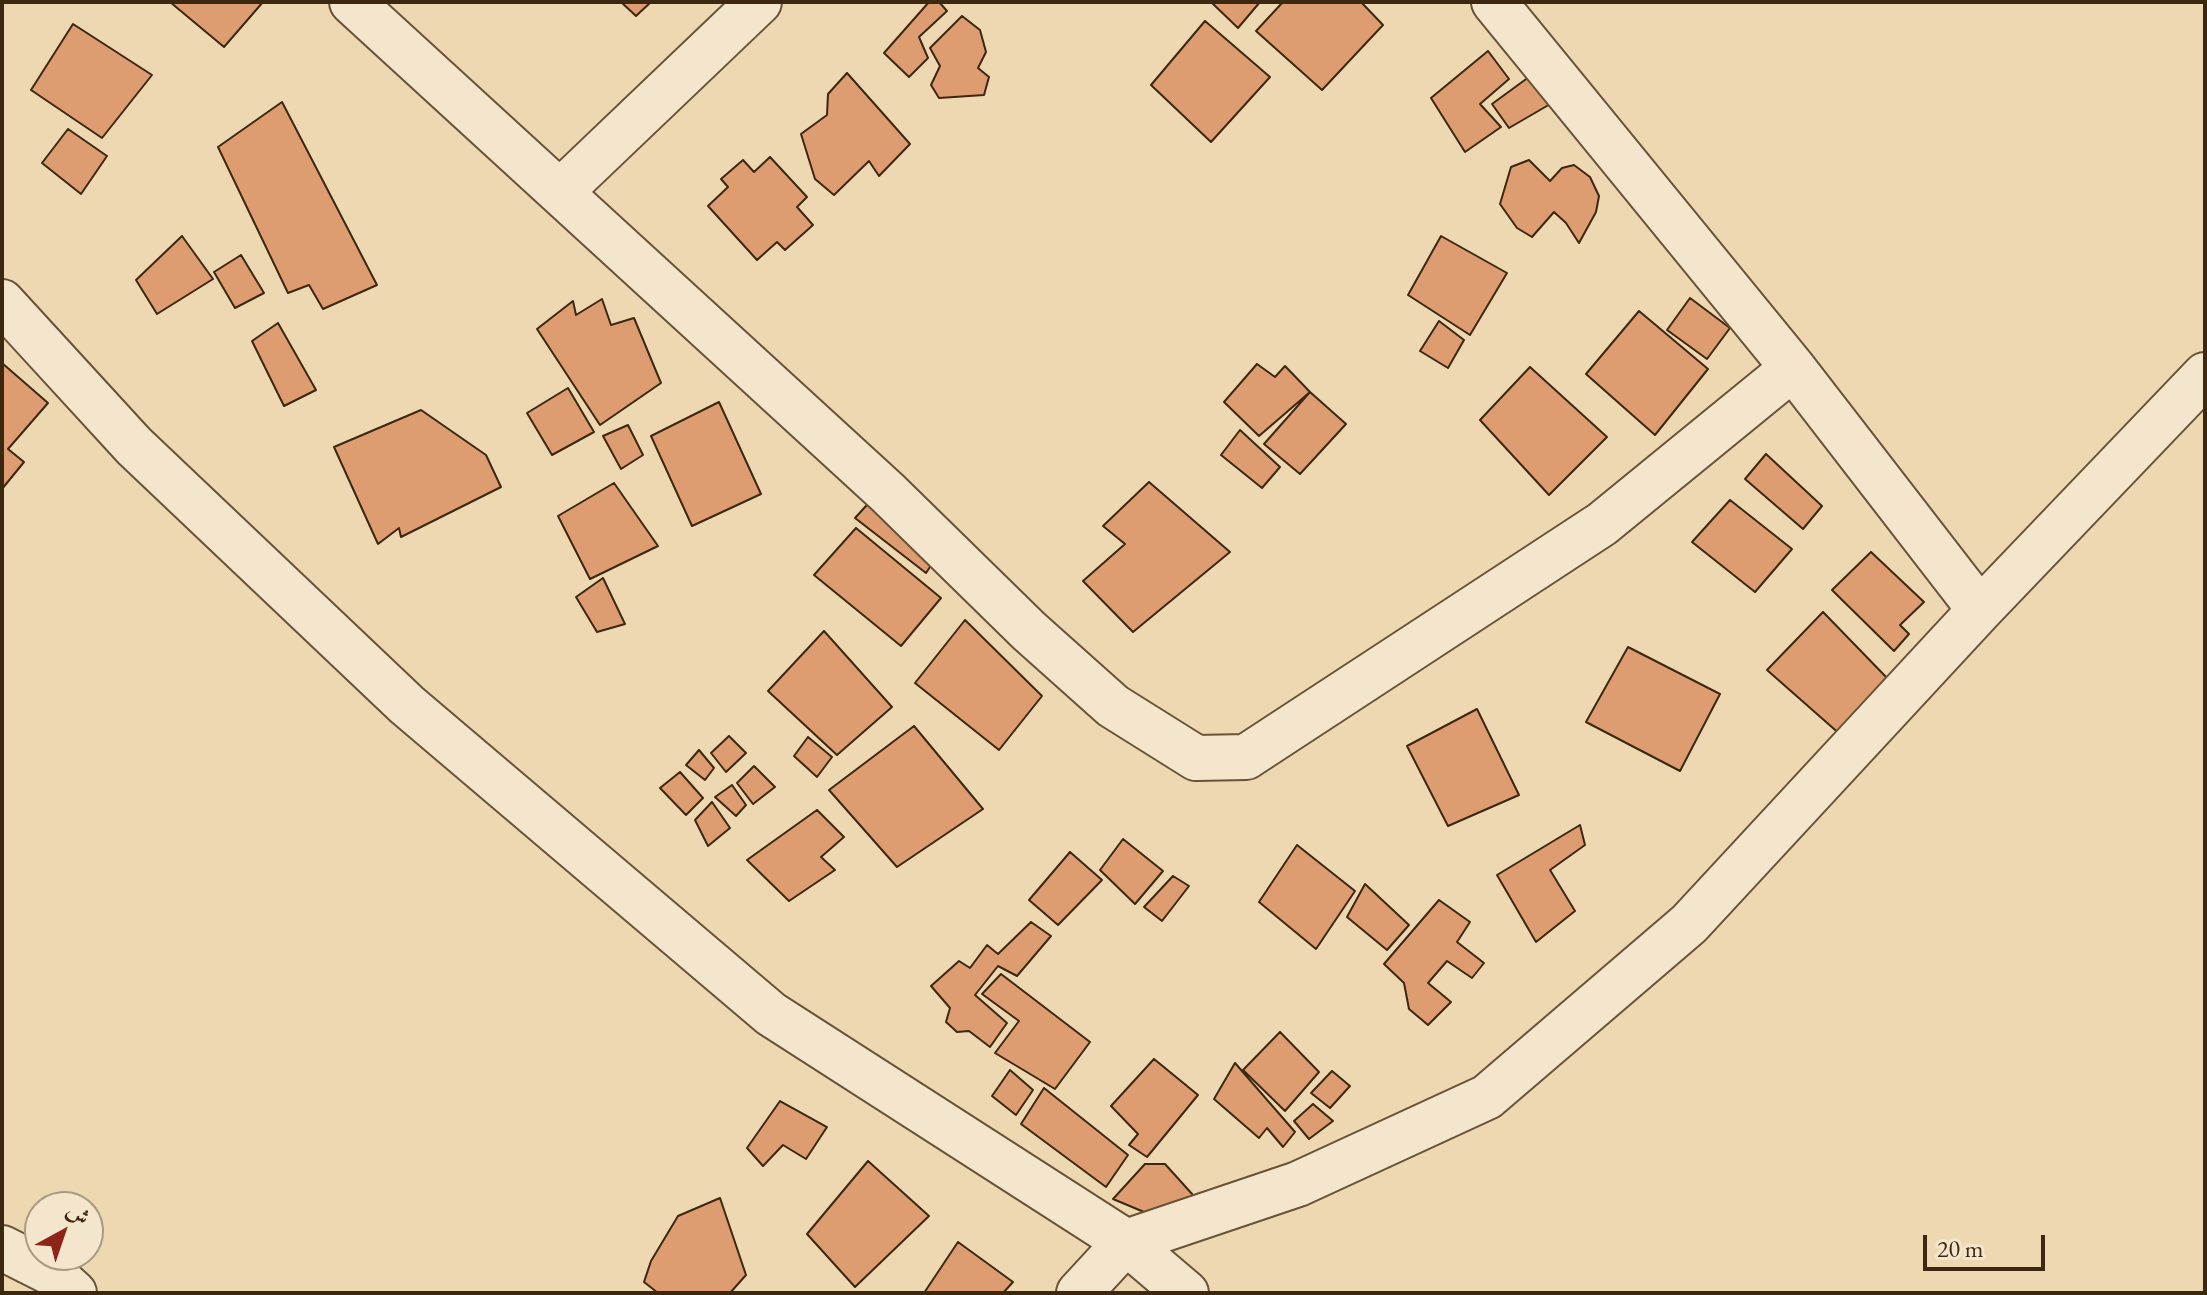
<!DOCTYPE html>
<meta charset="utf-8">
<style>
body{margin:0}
#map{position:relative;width:2207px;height:1295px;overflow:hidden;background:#eed8b2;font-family:"EB Garamond",Amiri,serif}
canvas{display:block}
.frame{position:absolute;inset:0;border:4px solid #3c2710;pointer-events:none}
.north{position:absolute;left:24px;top:1191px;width:80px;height:80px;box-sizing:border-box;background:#f4e6cd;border:2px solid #aa9a81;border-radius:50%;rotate:40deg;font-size:22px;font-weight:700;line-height:32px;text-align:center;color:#3c2710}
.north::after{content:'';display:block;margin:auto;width:28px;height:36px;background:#8f2418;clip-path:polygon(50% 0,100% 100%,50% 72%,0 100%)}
.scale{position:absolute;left:1923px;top:1235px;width:122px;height:36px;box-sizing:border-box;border:4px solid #3c2710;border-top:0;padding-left:10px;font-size:24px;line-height:28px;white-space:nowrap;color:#3c2710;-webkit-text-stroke:6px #f4e6cd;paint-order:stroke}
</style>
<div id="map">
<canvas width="2207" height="1295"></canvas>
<div class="frame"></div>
<div class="north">ش</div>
<div class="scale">20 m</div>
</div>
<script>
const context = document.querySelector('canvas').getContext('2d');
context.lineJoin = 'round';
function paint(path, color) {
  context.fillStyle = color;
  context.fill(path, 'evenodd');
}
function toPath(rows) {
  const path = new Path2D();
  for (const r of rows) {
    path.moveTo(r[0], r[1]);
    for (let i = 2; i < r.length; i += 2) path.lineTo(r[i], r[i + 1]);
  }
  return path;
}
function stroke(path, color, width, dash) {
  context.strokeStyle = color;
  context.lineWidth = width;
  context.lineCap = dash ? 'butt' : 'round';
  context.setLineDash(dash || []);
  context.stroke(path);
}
const building = toPath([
 [170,2,263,2,224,47,170,2],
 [621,2,651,2,636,16,621,2],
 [929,2,939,2,947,11,919,37,928,58,909,77,884,53,929,2],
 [1211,2,1260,2,1238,28,1211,2],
 [1283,2,1361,2,1383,25,1322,90,1256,31,1283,2],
 [962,16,980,30,986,52,978,68,989,77,984,95,939,98,931,85,940,66,930,48,962,16],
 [1205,21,1270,77,1211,142,1151,85,1205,21],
 [73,24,152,75,102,138,31,90,73,24],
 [1488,51,1509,79,1480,104,1501,127,1465,152,1431,98,1488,51],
 [847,73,910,144,879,176,869,161,834,195,815,179,801,134,827,115,828,94,847,73],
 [1533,74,1552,103,1509,128,1492,104,1533,74],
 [282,102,377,285,323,309,309,285,288,293,218,147,282,102],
 [68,129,107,156,81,194,42,163,68,129],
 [770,157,807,197,797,207,813,225,785,250,777,242,757,260,708,206,728,187,721,179,743,160,754,172,770,157],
 [1529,160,1550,181,1562,168,1574,165,1590,177,1599,196,1596,212,1579,243,1566,223,1554,212,1532,237,1517,228,1500,204,1511,167,1529,160],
 [182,236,213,279,157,314,136,280,182,236],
 [1441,236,1507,273,1470,335,1408,295,1441,236],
 [241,255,264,293,235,308,214,272,241,255],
 [1690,298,1730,328,1707,359,1667,330,1690,298],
 [602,299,611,325,634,318,661,383,600,425,537,329,573,301,576,315,602,299],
 [1639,311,1708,369,1655,435,1586,374,1639,311],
 [1439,321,1464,340,1448,368,1420,351,1439,321],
 [278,323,316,390,284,406,252,341,278,323],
 [2,363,48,403,8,449,24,462,2,489,2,363],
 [1257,364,1275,377,1285,366,1310,392,1259,436,1224,402,1257,364],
 [1530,367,1607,437,1549,495,1480,420,1530,367],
 [568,388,594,432,552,455,527,413,568,388],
 [1310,392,1346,424,1300,474,1264,444,1310,392],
 [719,402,761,494,692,526,651,436,719,402],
 [421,410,486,455,501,487,401,537,399,528,378,544,334,447,421,410],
 [628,425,643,455,621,469,603,436,628,425],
 [1240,430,1280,467,1262,488,1221,455,1240,430],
 [1766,454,1822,506,1803,529,1745,479,1766,454],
 [1149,482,1230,552,1133,632,1083,581,1125,544,1103,526,1149,482],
 [614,483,658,546,590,579,558,516,614,483],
 [876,495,939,553,926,573,855,518,876,495],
 [1730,500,1792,549,1755,592,1692,542,1730,500],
 [856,528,941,598,901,646,814,575,856,528],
 [1871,552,1924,602,1900,625,1909,634,1894,651,1832,590,1871,552],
 [603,578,625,624,597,632,576,597,603,578],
 [1823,612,1889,680,1842,736,1767,670,1823,612],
 [965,620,1042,696,999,750,915,683,965,620],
 [824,631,892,707,837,755,768,691,824,631],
 [1628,647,1720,694,1680,771,1586,722,1628,647],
 [1477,709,1519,795,1448,826,1407,746,1477,709],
 [914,726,983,809,897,867,829,790,914,726],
 [729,736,746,753,726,772,711,753,729,736],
 [808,737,832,757,817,777,794,756,808,737],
 [699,750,714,768,705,780,686,765,699,750],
 [754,766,775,787,753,804,737,783,754,766],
 [680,772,703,798,686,815,660,788,680,772],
 [732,785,746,805,736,816,715,797,732,785],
 [712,802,730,828,708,846,695,820,712,802],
 [817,810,844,837,821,857,835,870,789,901,747,860,817,810],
 [1580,825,1585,845,1550,870,1575,911,1536,942,1497,875,1580,825],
 [1123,839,1163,871,1135,904,1100,870,1123,839],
 [1297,845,1355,891,1316,949,1259,902,1297,845],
 [1070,852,1102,880,1058,925,1029,900,1070,852],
 [1173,876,1189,886,1162,921,1144,907,1173,876],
 [1365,884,1409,925,1387,950,1347,917,1365,884],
 [1439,900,1470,922,1457,942,1484,963,1472,978,1447,961,1428,983,1451,1002,1428,1025,1409,1009,1404,983,1384,964,1439,900],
 [1031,922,1051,936,1017,976,998,966,975,995,1007,1023,990,1047,969,1031,957,1032,946,1022,950,1008,931,986,959,961,970,968,987,945,998,954,1031,922],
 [1001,974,1090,1042,1055,1089,995,1053,1019,1021,982,994,1001,974],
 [1280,1032,1319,1072,1285,1111,1243,1070,1280,1032],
 [1154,1059,1198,1095,1147,1157,1129,1145,1138,1134,1111,1106,1154,1059],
 [1235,1063,1295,1132,1283,1147,1267,1128,1259,1138,1214,1099,1235,1063],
 [1010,1070,1033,1090,1016,1115,992,1096,1010,1070],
 [1332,1071,1350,1086,1330,1108,1311,1093,1332,1071],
 [1044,1088,1128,1155,1106,1187,1021,1124,1044,1088],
 [780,1101,827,1127,806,1159,783,1145,763,1166,747,1148,780,1101],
 [1313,1104,1333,1121,1309,1139,1294,1121,1313,1104],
 [868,1161,929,1216,855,1287,807,1234,868,1161],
 [1145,1164,1165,1164,1202,1205,1184,1213,1144,1212,1113,1199,1145,1164],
 [720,1198,746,1275,730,1293,658,1293,644,1282,651,1261,678,1216,720,1198],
 [958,1242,1013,1282,1003,1293,924,1293,958,1242]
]);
const minor = toPath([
 [352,2,887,492,1029,631,1113,706,1196,758,1246,757,1602,524,1793,368],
 [1494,2,1793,368,1980,610],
 [561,191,759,2],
 [2,302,134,446,407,705,771,1014,1126,1242,1079,1293],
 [2,1248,52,1273,74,1293],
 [1186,1293,1126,1242,1298,1184,1487,1097,1689,924,1980,610,2205,375]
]);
paint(building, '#de9d70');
stroke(building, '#3c2710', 2);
stroke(minor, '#685338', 48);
stroke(minor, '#f4e6cd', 44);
</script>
